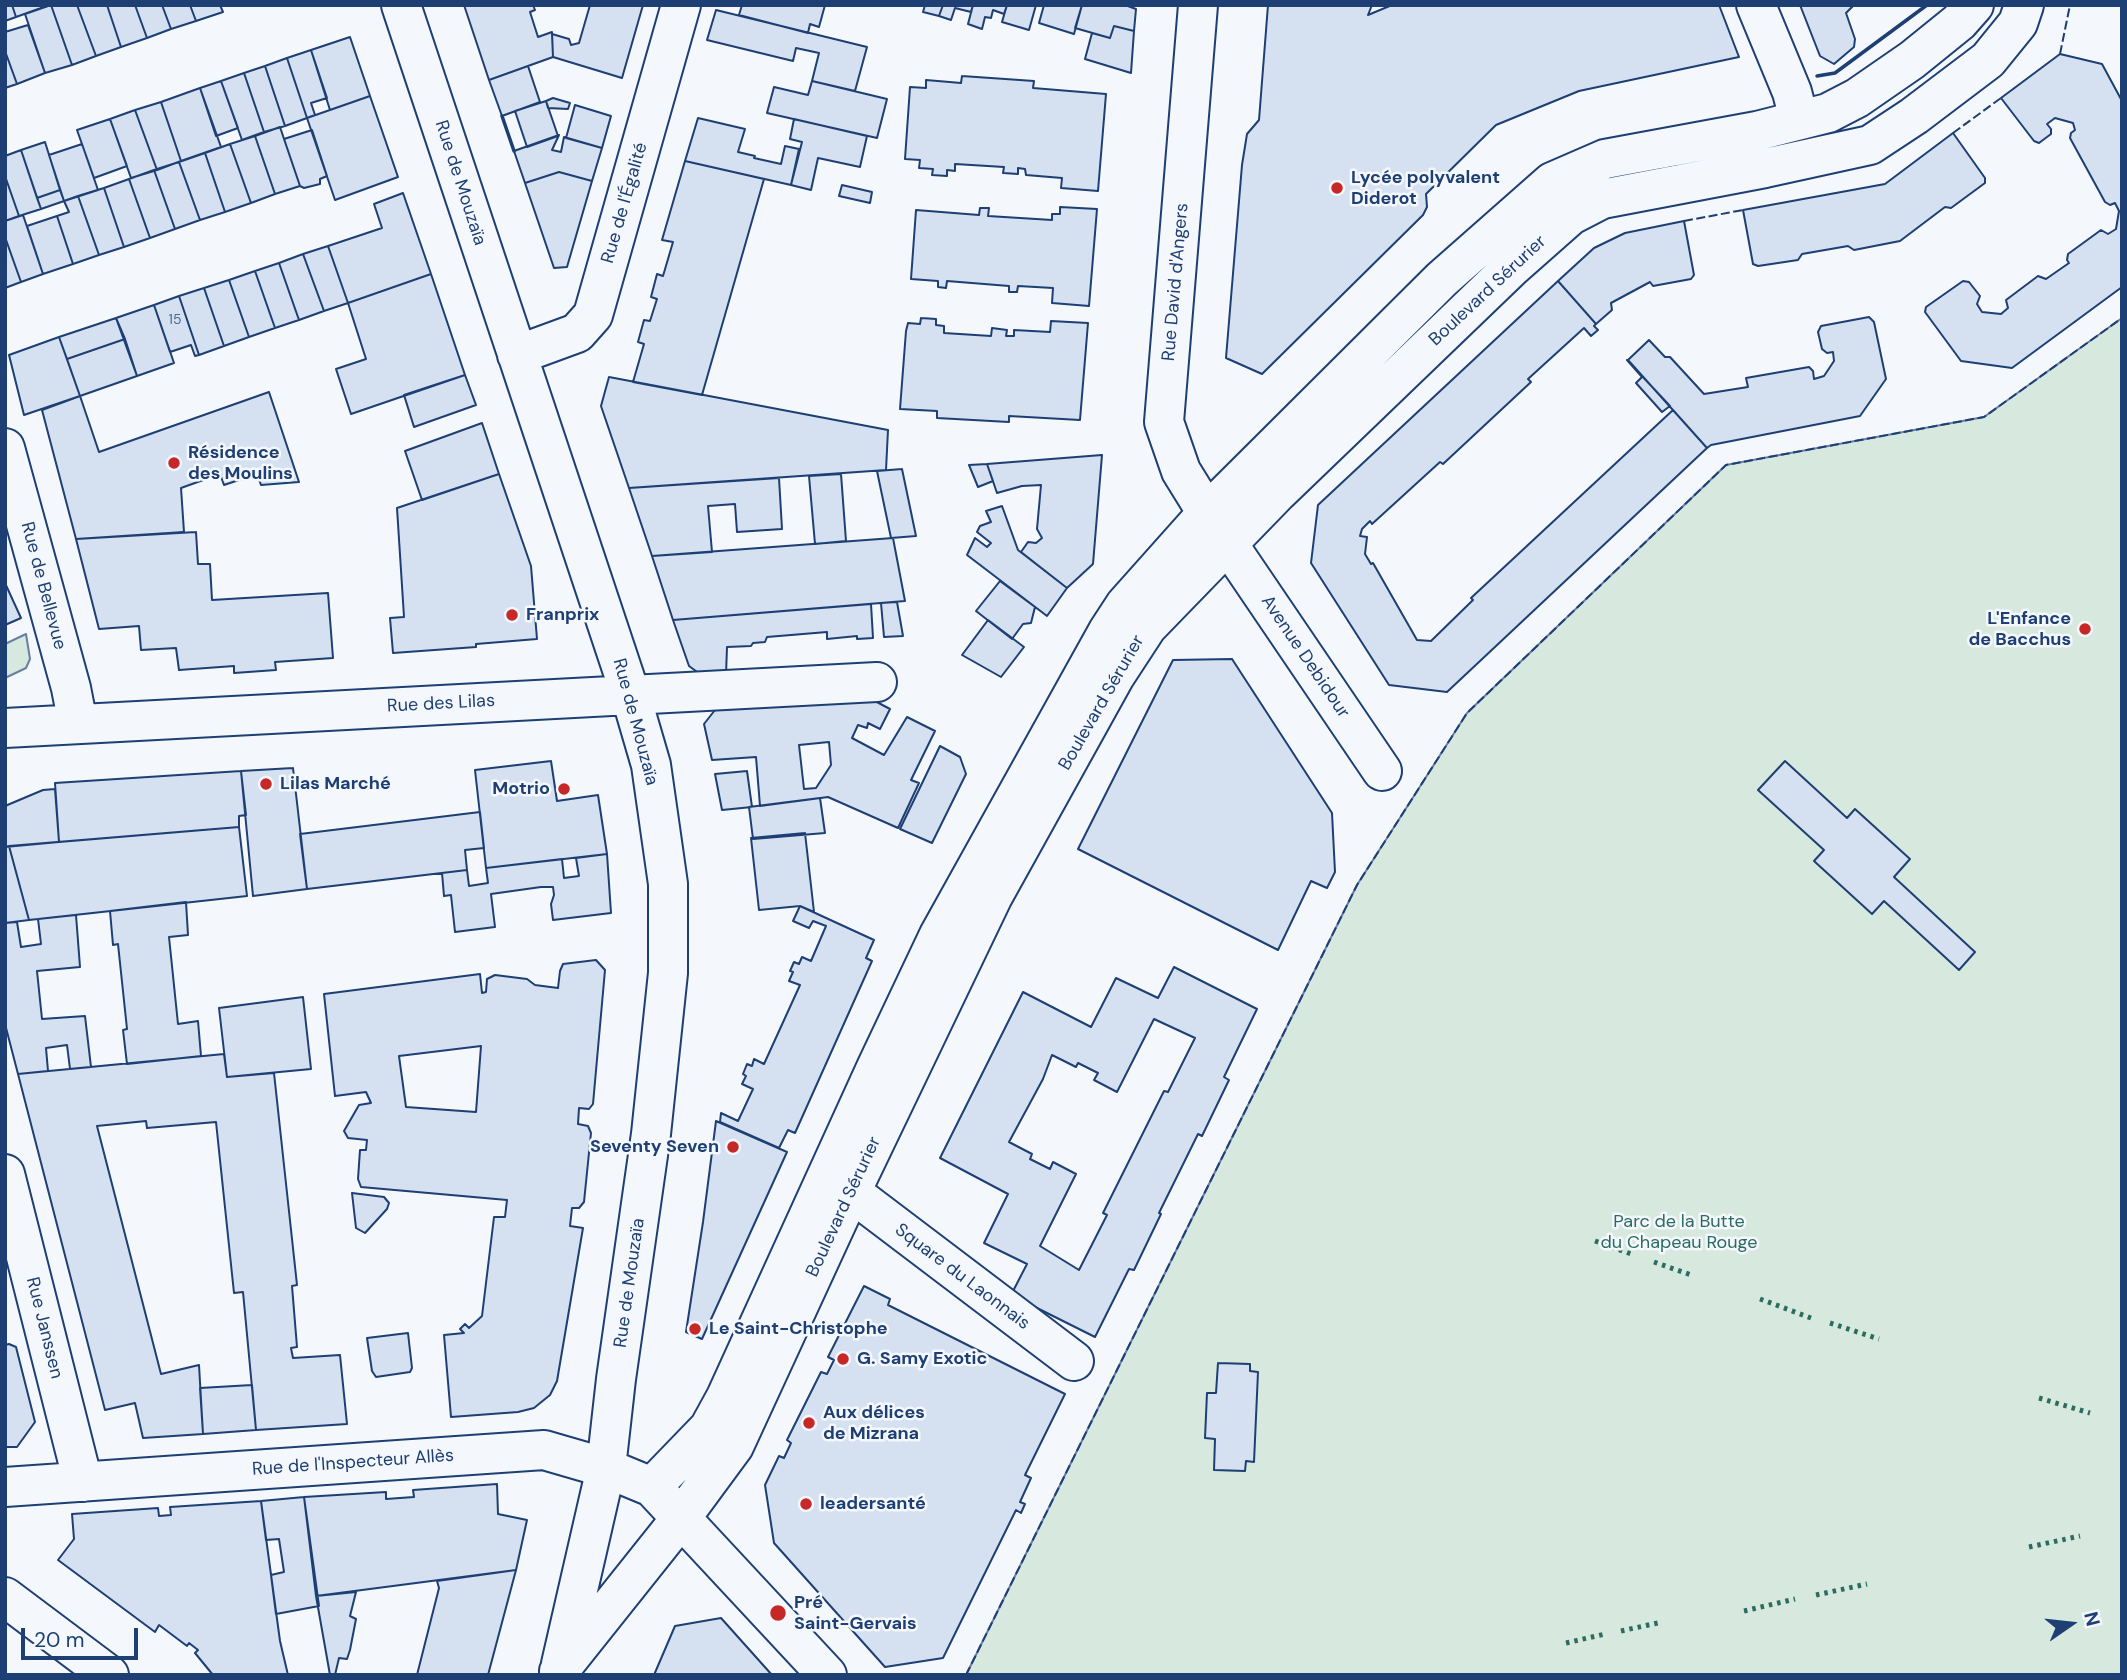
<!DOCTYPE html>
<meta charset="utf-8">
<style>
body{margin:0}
#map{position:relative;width:2127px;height:1680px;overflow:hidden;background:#f4f7fb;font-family:"DM Sans",sans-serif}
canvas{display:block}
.frame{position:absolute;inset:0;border:7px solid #1d3f73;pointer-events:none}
.north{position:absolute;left:2036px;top:1589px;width:70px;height:70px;-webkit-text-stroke:5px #f4f7fb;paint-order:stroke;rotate:76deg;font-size:19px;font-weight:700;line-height:28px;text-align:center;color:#1d3f73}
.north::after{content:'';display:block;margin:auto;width:24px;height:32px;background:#1d3f73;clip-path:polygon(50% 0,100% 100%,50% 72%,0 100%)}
.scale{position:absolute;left:21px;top:1628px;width:117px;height:32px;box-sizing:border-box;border:4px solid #1d3f73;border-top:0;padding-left:9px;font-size:21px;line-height:24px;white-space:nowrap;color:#1d3f73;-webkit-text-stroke:5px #f4f7fb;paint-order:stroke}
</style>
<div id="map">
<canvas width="2127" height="1680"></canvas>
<div class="frame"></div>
<div class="north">N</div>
<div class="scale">20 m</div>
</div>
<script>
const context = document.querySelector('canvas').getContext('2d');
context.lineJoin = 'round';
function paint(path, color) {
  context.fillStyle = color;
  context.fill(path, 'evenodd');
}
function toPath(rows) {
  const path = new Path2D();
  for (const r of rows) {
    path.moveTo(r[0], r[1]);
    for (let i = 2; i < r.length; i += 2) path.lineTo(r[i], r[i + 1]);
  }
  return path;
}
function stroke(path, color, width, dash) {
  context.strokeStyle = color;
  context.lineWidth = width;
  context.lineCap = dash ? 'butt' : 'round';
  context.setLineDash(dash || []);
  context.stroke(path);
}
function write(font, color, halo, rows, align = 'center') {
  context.font = font + ' "DM Sans",sans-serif';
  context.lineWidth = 5;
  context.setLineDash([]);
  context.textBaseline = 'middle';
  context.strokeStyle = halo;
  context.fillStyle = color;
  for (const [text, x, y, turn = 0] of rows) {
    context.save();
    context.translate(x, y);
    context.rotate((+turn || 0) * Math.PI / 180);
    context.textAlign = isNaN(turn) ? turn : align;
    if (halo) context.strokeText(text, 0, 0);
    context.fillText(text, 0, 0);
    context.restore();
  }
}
const green = toPath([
 [2122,318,2122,1675,966,1675,1357,885,1467,713,1726,465,1984,417,2122,318],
 [26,634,30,659,26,668,5,678,5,644,26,634]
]);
const building = toPath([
 [5,5,12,5,16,17,5,21,5,5],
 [12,5,40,5,41,8,16,17,12,5],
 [51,5,72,65,45,73,25,14,51,5],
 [51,5,77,5,96,56,72,65,51,5],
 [77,5,107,5,121,47,96,56,77,5],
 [107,5,135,5,147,38,121,47,107,5],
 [135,5,162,5,171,29,147,38,135,5],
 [162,5,190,5,196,21,171,29,162,5],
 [190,5,220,5,223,12,196,21,190,5],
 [464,5,533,5,535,10,530,12,538,37,552,32,553,57,489,80,464,5],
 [590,5,643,5,622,78,553,57,552,34,569,39,571,45,579,43,590,5],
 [742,5,825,5,819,27,810,24,808,33,739,15,742,5],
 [925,5,943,5,939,16,923,12,925,5],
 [943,5,973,5,971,12,955,8,951,20,939,16,943,5],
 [973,5,1007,5,1004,14,993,10,991,18,985,17,982,29,968,24,973,5],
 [1007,5,1036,5,1029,30,1002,22,1007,5],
 [1044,5,1082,5,1074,34,1039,23,1044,5],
 [1082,5,1125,5,1136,9,1134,31,1114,26,1110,38,1075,28,1082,5],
 [1268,5,1372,5,1368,15,1392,5,1719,5,1739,57,1579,91,1496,125,1426,194,1427,207,1423,215,1262,374,1226,358,1242,165,1247,134,1259,120,1268,5],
 [1800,5,1854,5,1846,13,1855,39,1854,47,1834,64,1820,56,1800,5],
 [716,10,867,47,855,91,812,81,819,53,796,48,793,61,707,40,716,10],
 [28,25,45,73,17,84,5,51,5,32,28,25],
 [1114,26,1134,31,1131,73,1085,59,1092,33,1110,38,1114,26],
 [350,37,370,96,330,110,311,50,350,37],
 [311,50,327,98,311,103,315,115,307,118,287,58,311,50],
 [5,51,17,84,5,88,5,51],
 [2060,54,2102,64,2122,101,2122,287,2012,368,1961,361,1925,312,1926,307,1963,281,1969,282,1980,296,1977,304,1982,312,2001,314,2008,308,2006,300,2038,276,2046,279,2069,263,2067,260,2068,254,2101,230,2108,234,2116,229,2119,211,2115,203,2110,205,2105,202,2070,138,2071,133,2075,130,2073,123,2055,118,2047,124,2051,129,2051,134,2039,143,2034,141,2001,98,2060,54],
 [287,58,307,118,285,126,265,66,287,58],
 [265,66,285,126,264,132,244,73,265,66],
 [528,66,540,102,502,116,489,80,528,66],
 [244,73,264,132,242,140,221,81,244,73],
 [962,76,1034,81,1033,88,1106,94,1098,191,1061,188,1062,178,1026,175,1025,169,1018,168,1018,174,1003,173,1004,167,955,164,955,171,947,170,947,176,932,175,933,169,919,168,920,160,905,159,910,87,926,88,926,80,961,83,962,76],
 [221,81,238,128,216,136,200,88,221,81],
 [812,81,887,99,877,138,767,113,774,87,808,95,812,81],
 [200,88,221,147,181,161,161,102,200,88],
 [370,96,398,177,335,200,307,118,370,96],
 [553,98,570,103,568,109,548,108,546,101,553,98],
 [546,101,558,136,527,147,515,111,546,101],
 [161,102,181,161,157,170,135,110,161,102],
 [575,105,611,116,602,148,566,138,575,105],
 [135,110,157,170,131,178,110,119,135,110],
 [698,118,745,129,738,152,755,156,754,158,781,164,785,146,799,149,791,185,685,161,698,118],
 [110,119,127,166,94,178,77,130,110,119],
 [794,119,867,136,860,167,818,158,811,190,791,185,802,142,790,139,794,119],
 [280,127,300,186,275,194,255,136,280,127],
 [312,130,327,176,320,179,320,184,304,188,300,186,284,139,312,130],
 [1953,133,1985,178,1985,183,1951,208,1945,207,1900,241,1854,250,1848,246,1802,254,1798,260,1758,266,1753,264,1743,210,1885,184,1953,133],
 [559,135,552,150,561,152,564,137,602,148,592,181,559,172,525,183,514,151,559,135],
 [255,136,275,194,251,203,230,144,255,136],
 [45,142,60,190,37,198,21,150,45,142],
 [82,144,98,190,64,201,49,155,82,144],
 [230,144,251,203,225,212,205,153,230,144],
 [21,150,41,209,19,216,5,176,5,156,21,150],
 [205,153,225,212,200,220,179,162,205,153],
 [685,161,764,179,702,395,633,382,644,344,638,342,644,320,650,321,657,299,651,297,657,274,663,276,673,242,662,240,685,161],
 [179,162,200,220,175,229,154,170,179,162],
 [154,170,175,229,150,238,129,179,154,170],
 [559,172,592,181,567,267,554,268,525,183,559,172],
 [5,176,19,216,5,221,5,176],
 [129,179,150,238,124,247,104,188,129,179],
 [842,185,872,192,870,203,839,196,842,185],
 [104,188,124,247,99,255,78,196,104,188],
 [60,190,64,201,41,209,37,198,60,190],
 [403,193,431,274,348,303,328,246,382,228,374,204,403,193],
 [78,196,99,255,73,264,57,216,69,212,64,201,78,196],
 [1060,207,1097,209,1089,306,1052,303,1053,288,1018,286,1017,292,1009,292,1009,286,947,281,946,288,938,287,938,281,911,279,916,210,979,215,980,208,989,208,988,216,1052,220,1052,214,1060,214,1060,207],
 [23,215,43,274,21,282,5,237,5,221,23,215],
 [57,216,73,264,43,274,27,226,57,216],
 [1684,221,1694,275,1691,279,1653,286,1650,282,1611,303,1612,310,1596,324,1558,281,1594,248,1625,233,1684,221],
 [5,237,21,282,5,288,5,237],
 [328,246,348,303,324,311,303,254,328,246],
 [303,254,324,311,299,320,279,263,303,254],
 [279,263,299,320,275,328,255,271,279,263],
 [255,271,275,328,249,337,229,280,255,271],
 [431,274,465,375,351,414,336,369,366,359,348,303,431,274],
 [229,280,249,337,224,346,204,288,229,280],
 [1558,281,1596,324,1594,326,1598,330,1591,336,1584,328,1528,379,1531,382,1443,464,1440,462,1372,524,1370,521,1362,529,1360,536,1367,537,1365,554,1371,564,1373,563,1417,640,1431,641,1473,600,1471,598,1673,410,1707,448,1447,692,1389,685,1311,563,1318,505,1558,281],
 [204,288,224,346,199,355,179,296,204,288],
 [179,296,199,355,195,356,191,345,170,352,154,305,179,296],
 [154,305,174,363,137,376,116,318,154,305],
 [1869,317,1874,322,1886,379,1860,416,1711,445,1707,448,1628,360,1649,340,1665,357,1670,357,1704,394,1748,387,1746,378,1809,367,1813,371,1814,379,1824,376,1834,361,1833,352,1827,353,1822,349,1818,332,1821,326,1869,317],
 [116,318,125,339,67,359,59,337,116,318],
 [921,318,936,319,936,325,944,326,944,333,991,336,992,328,1007,330,1006,336,1014,336,1014,330,1050,332,1051,321,1088,323,1080,420,1009,416,1009,422,937,418,937,411,900,409,906,331,908,323,920,324,921,318],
 [59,337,80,396,24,415,9,355,59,337],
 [125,339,137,376,80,396,67,359,125,339],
 [1627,360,1670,406,1662,412,1636,383,1642,377,1627,360],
 [465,375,476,405,414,427,404,395,465,375],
 [609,377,888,430,886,470,629,488,601,406,609,377],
 [269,392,299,482,261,485,257,474,224,485,220,474,181,488,184,532,76,539,42,410,80,396,99,452,269,392],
 [482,423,499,474,422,500,405,451,482,423],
 [1102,455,1093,564,1067,588,1021,552,1028,542,1036,543,1042,538,1037,529,1041,485,1022,486,997,493,987,464,1102,455],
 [987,464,993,481,978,487,969,465,987,464],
 [902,469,916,536,891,538,877,471,902,469],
 [499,474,531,566,537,639,476,644,476,647,393,653,390,618,404,617,397,508,499,474],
 [841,474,846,541,815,544,809,476,841,474],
 [779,478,782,529,737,532,735,504,708,506,712,552,652,556,629,488,779,478],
 [1002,506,1018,550,1067,588,1047,616,967,555,975,538,987,547,991,543,977,532,980,526,991,522,986,511,1002,506],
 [196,532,198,564,210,564,212,600,328,593,333,658,275,662,276,670,234,673,234,666,179,670,176,648,141,650,139,626,99,629,76,539,196,532],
 [893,538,905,601,673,620,652,556,893,538],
 [1000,581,1035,607,1031,623,1023,624,1012,639,976,611,1000,581],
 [5,583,21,618,5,625,5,583],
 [897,602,903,636,884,637,881,603,897,602],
 [871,604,873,638,857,639,857,636,827,639,827,632,767,637,765,642,753,643,751,646,727,647,726,675,704,677,689,666,673,620,871,604],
 [988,620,1024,647,1001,677,962,655,988,620],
 [1232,659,1332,813,1335,872,1327,888,1311,881,1278,950,1078,849,1173,660,1232,659],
 [873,700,890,709,880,729,868,723,867,728,858,725,852,738,884,755,907,717,935,731,911,780,919,783,898,828,828,797,760,806,756,757,712,760,704,724,715,710,873,700],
 [829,742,831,765,816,788,804,789,799,745,829,742],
 [940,746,960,757,966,774,932,843,900,829,940,746],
 [551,761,557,801,598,795,607,854,486,868,475,770,551,761],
 [1785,761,1847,818,1855,809,1910,859,1894,877,1975,952,1959,970,1884,901,1872,914,1814,861,1824,850,1758,790,1785,761],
 [293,768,307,889,253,896,241,771,293,768],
 [241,771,246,815,239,816,239,827,59,842,55,783,241,771],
 [747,771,752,807,722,810,715,774,747,771],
 [55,789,59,842,5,847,5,806,43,790,55,789],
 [820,798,825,833,753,839,749,807,820,798],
 [480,812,484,848,465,850,467,870,307,889,300,834,480,812],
 [239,827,247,896,29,920,9,846,239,827],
 [805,833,814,912,800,906,759,910,751,838,805,833],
 [9,846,29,920,5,923,5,847,9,846],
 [607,854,611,913,553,920,551,904,554,895,553,887,541,887,491,894,495,927,455,932,451,895,444,896,442,873,467,870,469,886,488,883,486,868,562,859,564,878,579,876,576,858,607,854],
 [186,902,188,935,169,937,178,1024,198,1021,201,1056,127,1064,123,1030,127,1029,118,944,113,945,110,911,186,902],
 [800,906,874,940,866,958,872,961,795,1133,788,1130,779,1148,720,1122,721,1113,738,1121,753,1089,742,1084,746,1076,743,1074,747,1064,752,1066,754,1059,764,1064,800,985,789,981,793,972,790,971,794,962,799,964,802,957,811,961,826,926,813,921,809,928,793,921,800,906],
 [76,915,80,967,37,971,42,1019,85,1016,91,1067,70,1069,67,1045,46,1048,48,1071,18,1074,5,1024,5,923,17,922,21,947,41,944,38,919,76,915],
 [596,960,605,970,593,1104,589,1109,579,1108,578,1124,588,1126,591,1133,584,1202,579,1208,572,1208,570,1226,583,1228,557,1381,550,1395,534,1408,518,1412,451,1417,444,1335,464,1333,460,1329,465,1324,469,1328,482,1316,494,1217,505,1217,507,1200,361,1187,358,1179,360,1150,366,1150,367,1140,348,1138,344,1131,359,1105,371,1103,366,1092,335,1096,324,994,480,974,482,993,486,992,487,979,495,975,527,979,535,985,558,988,560,971,563,964,596,960],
 [481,1046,476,1112,406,1107,399,1056,481,1046],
 [1174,967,1257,1009,1224,1077,1229,1080,1202,1136,1198,1134,1159,1213,1161,1214,1134,1270,1129,1269,1095,1337,1011,1295,1027,1264,984,1243,1008,1194,940,1158,1023,992,1091,1027,1116,978,1158,998,1174,967],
 [1154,1019,1195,1038,1168,1092,1164,1091,1103,1213,1107,1215,1079,1270,1040,1246,1076,1174,1053,1162,1050,1169,1030,1159,1032,1154,1009,1142,1043,1079,1052,1055,1076,1067,1078,1063,1098,1073,1094,1080,1117,1092,1154,1019],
 [303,997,311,1069,227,1077,219,1008,303,997],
 [224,1054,227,1077,274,1073,297,1285,292,1286,297,1347,291,1348,293,1358,340,1355,347,1424,256,1430,243,1292,234,1293,216,1122,147,1128,146,1121,97,1126,161,1374,199,1365,203,1434,143,1438,135,1403,105,1410,18,1074,224,1054],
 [716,1121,787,1152,702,1339,686,1332,703,1222,716,1121],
 [352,1193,384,1197,389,1203,387,1209,365,1233,356,1228,352,1193],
 [864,1286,890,1299,888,1305,1065,1394,1025,1475,1031,1478,1020,1502,1025,1504,1021,1513,1016,1510,943,1658,885,1667,774,1543,765,1485,779,1456,784,1458,791,1443,787,1440,821,1372,827,1374,834,1360,828,1357,864,1286],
 [408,1333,412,1368,410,1372,376,1377,372,1371,367,1338,408,1333],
 [9,1344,16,1347,35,1422,17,1447,5,1447,5,1345,9,1344],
 [1218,1363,1250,1364,1250,1371,1258,1372,1254,1462,1246,1461,1245,1471,1214,1470,1215,1439,1205,1438,1207,1393,1216,1393,1218,1363],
 [252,1385,256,1430,203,1434,200,1388,252,1385],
 [497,1484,498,1514,527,1520,516,1570,316,1596,304,1497,386,1492,386,1499,414,1497,413,1490,497,1484],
 [304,1497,319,1606,276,1614,271,1575,284,1572,279,1539,266,1540,261,1501,304,1497],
 [261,1501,280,1641,288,1675,213,1675,195,1653,198,1650,189,1643,187,1646,159,1625,155,1632,58,1560,74,1539,72,1514,158,1508,159,1516,171,1515,170,1507,261,1501],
 [516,1570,488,1675,417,1675,439,1588,437,1581,516,1570],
 [356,1592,350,1616,356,1619,350,1650,347,1659,339,1658,335,1675,330,1675,316,1596,356,1592],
 [721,1618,772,1675,654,1675,675,1626,721,1618]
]);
const minor = toPath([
 [401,5,630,693,651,765,668,884,668,973,651,1134,616,1379,606,1468,561,1664],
 [1198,5,1164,422,1181,471,1207,513,1382,771],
 [1756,5,1792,92,1799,119],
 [517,355,577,333,593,315,681,5],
 [5,448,71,688,78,724],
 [5,728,877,682],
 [5,1174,83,1482],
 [851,1192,1074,1361],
 [5,1487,544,1450,606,1468,652,1487,827,1675],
 [652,1487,709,1428,726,1397,876,1068,939,935,1108,631,1125,605,1207,513,1442,279,1552,182,1605,159,1757,131,1828,113,1857,98,1912,60,1959,22,1974,5],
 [5,1597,109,1675],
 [559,1671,681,1518,734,1446,851,1192,993,896,1115,676,1147,627,1278,492,1511,268,1571,215,1602,199,1765,168,1870,145,1914,116,1988,60,2018,23,2024,5]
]);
const hedge = toPath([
 [1595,1241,1634,1255],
 [1654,1262,1694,1276],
 [1760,1299,1811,1318],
 [1830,1323,1879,1339],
 [2039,1398,2090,1413],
 [2029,1547,2080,1536],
 [1816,1595,1867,1584],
 [1744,1611,1795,1599],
 [1621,1631,1662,1622],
 [1566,1643,1605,1634]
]);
const fence = toPath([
 [2060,54,2070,5],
 [1953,133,2001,98],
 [1684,221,1743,210],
 [966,1675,1357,885,1467,713,1726,465,1984,417,2122,318]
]);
const wall = toPath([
 [1817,76,1835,73,1927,5],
 [502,116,514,151]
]);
const markers = [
 [1337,188,7,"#c62828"],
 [174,463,7,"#c62828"],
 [512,615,7,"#c62828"],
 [2085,629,7,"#c62828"],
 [266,784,7,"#c62828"],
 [564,789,7,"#c62828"],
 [733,1147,7,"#c62828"],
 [695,1329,7,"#c62828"],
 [843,1359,7,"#c62828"],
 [809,1423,7,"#c62828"],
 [806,1504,7,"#c62828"],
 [778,1613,9,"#c62828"]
];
const numberNames = [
 ["15",175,320]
];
const poiNames = [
 ["Lycée polyvalent",1351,178],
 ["Diderot",1351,199],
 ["Résidence",188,453],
 ["des Moulins",188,474],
 ["Franprix",526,615],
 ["L'Enfance",2071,619,"right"],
 ["de Bacchus",2071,640,"right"],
 ["Lilas Marché",280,784],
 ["Motrio",550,789,"right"],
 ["Seventy Seven",719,1147,"right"],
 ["Le Saint-Christophe",709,1329],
 ["G. Samy Exotic",857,1359],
 ["Aux délices",823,1413],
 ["de Mizrana",823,1434],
 ["leadersanté",820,1504],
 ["Pré",794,1603],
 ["Saint-Gervais",794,1624]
];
const streetNames = [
 ["Rue de Mouzaïa",460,183,72],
 ["Rue de l'Égalité",625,203,-74],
 ["Rue David d'Angers",1176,282,-85],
 ["Boulevard Sérurier",1488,291,-43],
 ["Rue de Bellevue",43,586,75],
 ["Avenue Debidour",1305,657,56],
 ["Boulevard Sérurier",1102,703,-60],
 ["Rue des Lilas",441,704,-3],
 ["Rue de Mouzaïa",635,722,75],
 ["Boulevard Sérurier",844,1207,-65],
 ["Square du Laonnais",962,1277,37],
 ["Rue de Mouzaïa",630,1283,-82],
 ["Rue Janssen",44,1328,76],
 ["Rue de l'Inspecteur Allès",353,1463,-4]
];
const parkNames = [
 ["Parc de la Butte",1679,1222],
 ["du Chapeau Rouge",1679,1243]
];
paint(green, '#d7e8df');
stroke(green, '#687fa3', 2);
paint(building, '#d5e0f0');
stroke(building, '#1d3f73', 2);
stroke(minor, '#1d3f73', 42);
stroke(minor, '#f4f7fb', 38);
stroke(hedge, '#2c6c60', 5, [3.5, 5]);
stroke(fence, '#1d3f73', 2, [9, 3.5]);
stroke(wall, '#1d3f73', 3.5);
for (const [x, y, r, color] of markers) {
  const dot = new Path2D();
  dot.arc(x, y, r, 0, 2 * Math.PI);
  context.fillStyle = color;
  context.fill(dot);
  stroke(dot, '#f4f7fb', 2.5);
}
write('14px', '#4b6792', null, numberNames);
write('bold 18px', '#1d3f73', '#f4f7fb', poiNames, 'left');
write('18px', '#1d3f73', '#f4f7fb', streetNames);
write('18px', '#2c6c60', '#f4f7fb', parkNames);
</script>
